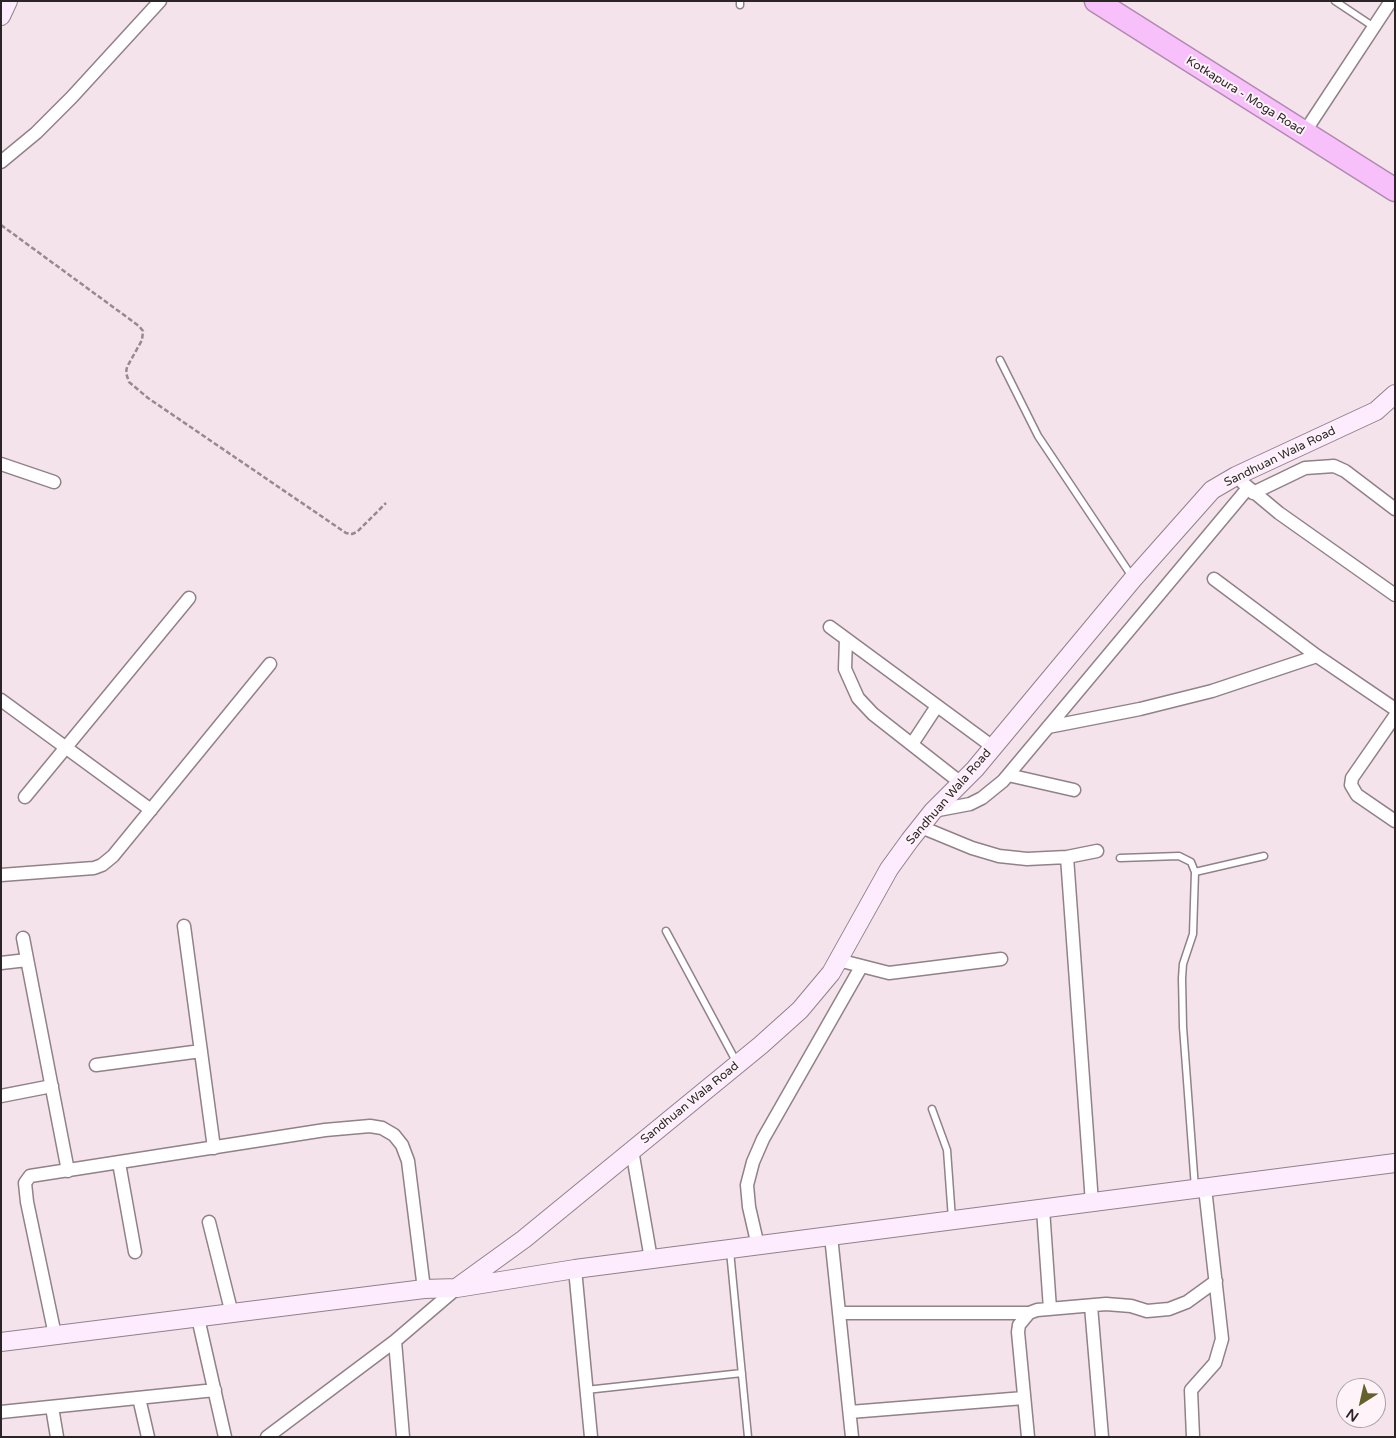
<!DOCTYPE html>
<style>
body{margin:0}
#map{position:relative;width:1396px;height:1438px;overflow:hidden;background:#f5e3eb;font-family:"Varela Round",sans-serif}
canvas{display:block}
.frame{position:absolute;inset:0;border:2px solid #2b2528;pointer-events:none}
.north{position:absolute;left:1336px;top:1378px;width:50px;height:50px;box-sizing:border-box;background:#fef3f8;border:1px solid #aaa1a5;border-radius:50%;rotate:215deg;font-size:14px;font-weight:700;line-height:20px;text-align:center;color:#2b2528}
.north::after{content:'';display:block;margin:auto;width:18px;height:22px;background:#64612e;clip-path:polygon(50% 0,100% 100%,50% 72%,0 100%)}
</style>
<div id="map">
<canvas width="1396" height="1438"></canvas>
<div class="frame"></div>
<div class="north">N</div>
</div>
<script>
const context = document.querySelector('canvas').getContext('2d');
context.lineJoin = 'round';
function toPath(rows) {
  const path = new Path2D();
  for (const r of rows) {
    path.moveTo(r[0], r[1]);
    for (let i = 2; i < r.length; i += 2) path.lineTo(r[i], r[i + 1]);
  }
  return path;
}
function stroke(path, color, width, dash) {
  context.strokeStyle = color;
  context.lineWidth = width;
  context.lineCap = dash ? 'butt' : 'round';
  context.setLineDash(dash || []);
  context.stroke(path);
}
function write(font, color, halo, rows, align = 'center') {
  context.font = font + ' "Varela Round",sans-serif';
  context.lineWidth = 4;
  context.setLineDash([]);
  context.textBaseline = 'middle';
  context.strokeStyle = halo;
  context.fillStyle = color;
  for (const [text, x, y, turn = 0] of rows) {
    context.save();
    context.translate(x, y);
    context.rotate((+turn || 0) * Math.PI / 180);
    context.textAlign = isNaN(turn) ? turn : align;
    if (halo) context.strokeText(text, 0, 0);
    context.fillText(text, 0, 0);
    context.restore();
  }
}
const path = toPath([
 [1,225,139,326,143,331,142,340,127,367,126,373,129,382,148,398,346,533,352,534,357,532,386,503]
]);
const lane = toPath([
 [740,1,740,5],
 [1335,1,1374,27],
 [1000,360,1038,436,1133,578],
 [1120,858,1179,856,1191,862,1195,872,1193,934,1183,964,1182,978,1183,1027,1195,1188],
 [1195,872,1264,856],
 [666,931,737,1063],
 [932,1109,947,1150,952,1219],
 [730,1251,748,1437],
 [586,1390,742,1373]
]);
const street = toPath([
 [1304,133,1391,1],
 [1,162,36,133,72,97,160,1],
 [1,464,54,482],
 [1243,483,1279,513,1395,595],
 [1253,493,1305,468,1334,466,1345,471,1395,509],
 [1214,579,1317,656,1395,709],
 [830,627,993,747],
 [846,639,845,669,858,698,873,714,961,783],
 [1,700,151,810],
 [1395,716,1352,778,1351,785,1357,795,1395,821],
 [1048,727,1140,709,1212,691,1317,656],
 [912,744,937,706],
 [1008,775,1074,790],
 [25,797,189,598],
 [933,811,970,804,982,798,1003,781,1248,488],
 [921,827,972,848,999,856,1027,859,1067,857,1097,851],
 [1067,857,1092,1203],
 [1,875,94,868,102,865,113,856,270,664],
 [184,926,214,1148],
 [23,938,68,1171],
 [838,960,889,973,1001,959],
 [1,963,27,960],
 [96,1065,201,1051],
 [1,1096,52,1086],
 [632,1150,651,1259],
 [119,1163,135,1252],
 [1043,1209,1050,1309],
 [209,1222,232,1314],
 [831,1236,852,1437],
 [758,1246,749,1207,747,1185,753,1162,763,1139,861,967],
 [575,1269,591,1437],
 [1091,1306,1102,1437],
 [839,1313,1029,1313],
 [198,1318,225,1437],
 [55,1335,27,1202,25,1183,30,1176,325,1130,370,1126,382,1128,394,1135,402,1145,408,1161,424,1289],
 [395,1341,403,1437],
 [139,1398,148,1437],
 [52,1407,57,1437],
 [1,1412,215,1390],
 [850,1412,1024,1398],
 [267,1437,395,1341,457,1288],
 [1028,1437,1018,1332,1019,1325,1029,1313,1037,1310,1106,1304,1131,1306,1147,1311,1169,1309,1187,1302,1216,1281],
 [1193,1437,1191,1390,1215,1363,1222,1339,1205,1188]
]);
const secondary = toPath([
 [1,16,8,1],
 [459,1286,524,1239,761,1045,800,1010,831,973,889,869,910,840,933,811,975,769,1133,579,1212,490,1236,476,1376,411,1395,394],
 [1,1342,424,1289,457,1288,575,1269,1395,1163]
]);
const highway = toPath([
 [1096,1,1395,190]
]);
const streetNames = [
 ["Kotkapura - Moga Road",1245,96,32],
 ["Sandhuan Wala Road",1280,457,-26],
 ["Sandhuan Wala Road",949,797,-49],
 ["Sandhuan Wala Road",690,1103,-39]
];
stroke(lane, '#918189', 9);
stroke(street, '#918189', 15);
stroke(secondary, '#918189', 20);
stroke(highway, '#b08ab0', 25);
stroke(path, '#96898f', 2.5, [5, 2.5]);
stroke(lane, '#fff', 6);
stroke(street, '#fff', 12);
stroke(secondary, '#fdecfe', 18);
stroke(highway, '#f7c0fa', 22);
write('12px', '#2b2528', '#fef3f8', streetNames);
</script>
